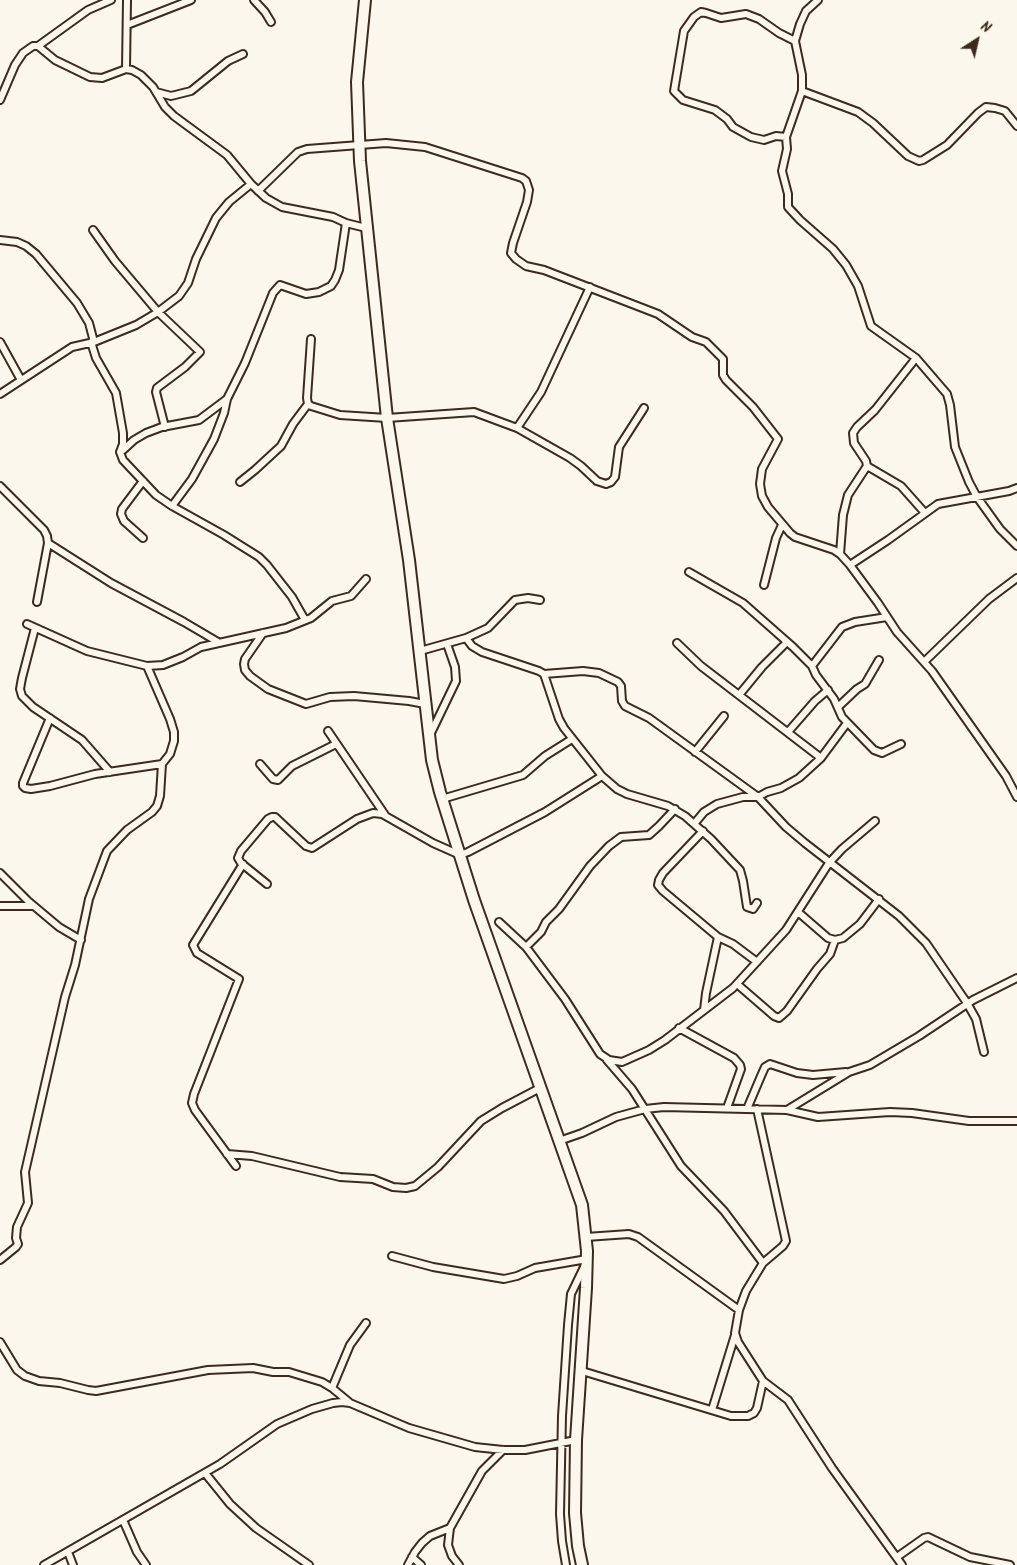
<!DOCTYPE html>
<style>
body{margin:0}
#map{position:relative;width:1017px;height:1565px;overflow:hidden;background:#fbf7ec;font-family:Kalam,sans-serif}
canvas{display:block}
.north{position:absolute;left:952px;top:15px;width:50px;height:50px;-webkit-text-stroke:4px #fbf7ec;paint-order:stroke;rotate:35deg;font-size:14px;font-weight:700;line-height:20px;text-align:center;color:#3b2a1e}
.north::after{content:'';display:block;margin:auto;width:18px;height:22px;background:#3b2a1e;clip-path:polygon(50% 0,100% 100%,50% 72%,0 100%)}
</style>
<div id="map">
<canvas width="1017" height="1565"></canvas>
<div class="north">N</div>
</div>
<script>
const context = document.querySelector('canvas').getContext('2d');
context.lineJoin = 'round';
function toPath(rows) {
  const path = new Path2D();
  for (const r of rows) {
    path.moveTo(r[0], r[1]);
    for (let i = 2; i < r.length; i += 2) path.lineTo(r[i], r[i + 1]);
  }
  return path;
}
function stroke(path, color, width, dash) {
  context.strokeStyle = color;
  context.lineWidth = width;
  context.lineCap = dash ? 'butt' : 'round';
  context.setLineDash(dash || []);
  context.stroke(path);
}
const street = toPath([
 [254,0,265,12,271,22],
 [818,0,806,11,800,24,795,41,802,75,802,91,786,137,787,149,782,171,788,194,788,207,800,220,833,249,846,265,858,286,871,326,916,358,947,394,950,405,955,447,969,482,977,497,1000,529,1017,546],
 [127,25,191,0],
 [38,46,88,10,111,0],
 [126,69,127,0],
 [802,91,858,112,873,123,908,156,919,161,923,160,947,145,978,113,986,107,995,108,1005,111,1017,126],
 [156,92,171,96,191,91,228,61,243,54],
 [0,100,15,65,23,53,33,46,38,46,55,60,90,77,102,78,126,69,132,70,141,75,153,87,165,107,174,116,227,155,251,184,266,198,282,207,333,217,346,223,366,228],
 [786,137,776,136,764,140,751,137,733,127,727,119,715,110,683,100,674,91,684,31,694,17,701,12,706,13,721,18,746,14,759,19,779,33,795,41],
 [258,191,298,152,307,149,386,143,425,147,522,178,526,181,529,190,527,202,513,243,511,253,516,259,526,266,544,270,658,314,692,337,706,342,723,359,723,375,726,380,753,407,778,439,762,469,760,484,762,496,768,507,790,533,795,537,834,550,840,554],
 [93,230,115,261,158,312,200,352,185,367,157,388,156,392,165,427],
 [0,240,17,242,26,246,36,254,77,303,89,323,94,342],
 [311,339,307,398,308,404,311,406,340,415,387,418,474,412,517,428,570,458,581,466,597,481,606,484,611,482,615,477,619,447,644,408],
 [0,342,21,380],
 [91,342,96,358,116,393,123,433,123,444,120,452,123,460,156,495,172,506,224,535,259,557,267,565,292,597,305,620],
 [916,358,875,410,857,427,853,433,854,443,866,461,867,466,848,495,843,515,840,554,850,565,878,603,897,632,932,671,1006,776,1017,797],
 [0,394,72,347,94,342,136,325,158,312,179,296,188,283,196,259,216,218,229,202,251,184],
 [517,428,541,392,590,287],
 [123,450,134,440,146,433,162,427,199,420,227,399],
 [867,466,901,486,925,513],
 [240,482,255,470,281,446,293,424,308,404],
 [0,486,44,530,47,536,48,543,37,602],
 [172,506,192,479,214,439,224,413,227,399,245,363,273,293,280,285,306,294,319,292,331,286,335,280,339,270,346,223],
 [143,538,124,521,121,514,122,509,143,481],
 [48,543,111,583,184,622,218,642],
 [850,565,888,540,938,504,1009,491,1017,488],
 [689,572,743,603,793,647,812,666],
 [764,585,776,538,782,525],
 [887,617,855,622,842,627,812,666,816,675,834,699,842,717,874,750,882,753,901,744],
 [27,624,87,651,147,666,163,665,183,657,201,647,286,628,311,618,332,601,351,596,366,579],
 [35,628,22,678,20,689,22,696,33,707,82,740,110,772],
 [263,633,245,659,244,664,245,670,250,676,268,689,306,704,330,697,354,696,409,701,425,704],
 [466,638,472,646,482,652,539,671,544,674,559,719,564,728,602,776,617,789,627,794,668,806,685,816,711,839,740,870,743,881,747,907,753,909,757,903],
 [677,643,701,666,821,758],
 [420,651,466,638,488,628,515,600,528,598,540,600],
 [924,662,989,599,1017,578],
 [544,674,583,671,599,673,618,682,621,686,622,701,625,706,649,718,758,797,786,827,805,843,899,916,926,943,967,1003,976,1019,984,1052],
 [739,695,762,667,787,642],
 [838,707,857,689,865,684,879,660],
 [50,718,23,783,23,786,25,788,31,789,50,786,95,774,162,764,170,754,174,741,174,732,170,719,147,666],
 [328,731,385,815],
 [788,732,815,701,828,690],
 [430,735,456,681,455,667,447,644],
 [695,752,724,716],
 [260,764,273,779,278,780,292,766,336,744],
 [442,799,523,775,545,756,572,739],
 [694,824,704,812,717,804,743,797,758,797,767,792,781,788,799,778,821,758,847,723],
 [703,831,663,873,659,880,658,885,663,891,718,937,733,944,757,962],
 [0,873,28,901,59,927,81,940],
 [267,884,241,863,238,858,241,851,268,819,272,817,275,817,306,846,312,848,357,819,373,813,382,814,433,843,460,855,468,852,545,812,602,776],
 [0,906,33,906],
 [798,912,828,938,835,940,843,938,860,924,879,899],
 [499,922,526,947,565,999,600,1054,609,1060,622,1062,649,1050,665,1040,733,988,786,930,829,863,842,849,875,821],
 [526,947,541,932,546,922,559,909,590,866,609,846,621,837,649,835,659,826,675,809],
 [737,984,774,1016,779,1018,787,1011,817,969,830,954,835,940],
 [704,1010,706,993,718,937],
 [679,1028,734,1058,740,1065,741,1069,727,1108],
 [607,1060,632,1089,681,1166,724,1211,763,1263],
 [747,1109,761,1076,765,1067,770,1064,797,1073,813,1075,846,1072],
 [757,1109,786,1241,783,1246,763,1263,746,1291,739,1310,735,1333,738,1342,763,1381,788,1400,832,1468,902,1565],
 [787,1110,849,1072,870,1065,919,1036,973,1000,1017,978],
 [559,1141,582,1133,616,1117,645,1109,664,1107,787,1110,818,1117,890,1112,912,1113,969,1121,1017,1121],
 [227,1154,252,1156,340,1177,373,1179,393,1187,406,1188,415,1186,438,1167,481,1121,502,1108,540,1088],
 [236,1166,195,1110,192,1103,194,1094,239,979,197,953,193,945,243,864],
 [586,1237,629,1234,638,1237,739,1310],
 [392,1256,433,1267,504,1279,517,1276,535,1268,587,1259],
 [0,1260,16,1247,18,1244,16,1238,17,1227,28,1203,25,1172,65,997,75,965,89,899,107,851,127,830,152,812,157,806,160,796,162,764],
 [0,1342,17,1370,25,1376,39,1381,60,1383,88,1390,96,1391,208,1370,253,1368,273,1372,289,1372,322,1382,332,1388,349,1402],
 [582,1371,731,1416,748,1416,754,1413,757,1408,763,1381],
 [332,1388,350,1345,366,1323],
 [712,1410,735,1335],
 [205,1473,230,1504,256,1528,309,1565],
 [123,1520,137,1552,146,1565],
 [450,1528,448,1545,452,1556,459,1565],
 [68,1552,73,1565],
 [412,1557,421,1565],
 [897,1557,924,1538,928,1537,970,1557,1010,1565],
 [44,1565,220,1464,277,1424,312,1409,333,1403,342,1402,350,1403,409,1428,475,1447,503,1450,525,1450,576,1440],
 [408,1565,415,1552,422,1543,430,1536,450,1528,482,1471,503,1450],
 [566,1565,562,1541,560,1514,562,1416,568,1325,571,1294,585,1265]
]);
const primary = toPath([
 [365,0,357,82,360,161,387,418,409,560,432,760,440,792,474,900,582,1205,587,1251,586,1288,576,1440,575,1513,578,1546,582,1565]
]);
stroke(street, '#3b2a1e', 10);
stroke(primary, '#3b2a1e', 14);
stroke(street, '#fbf7ec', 6);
stroke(primary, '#fbf7ec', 10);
</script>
